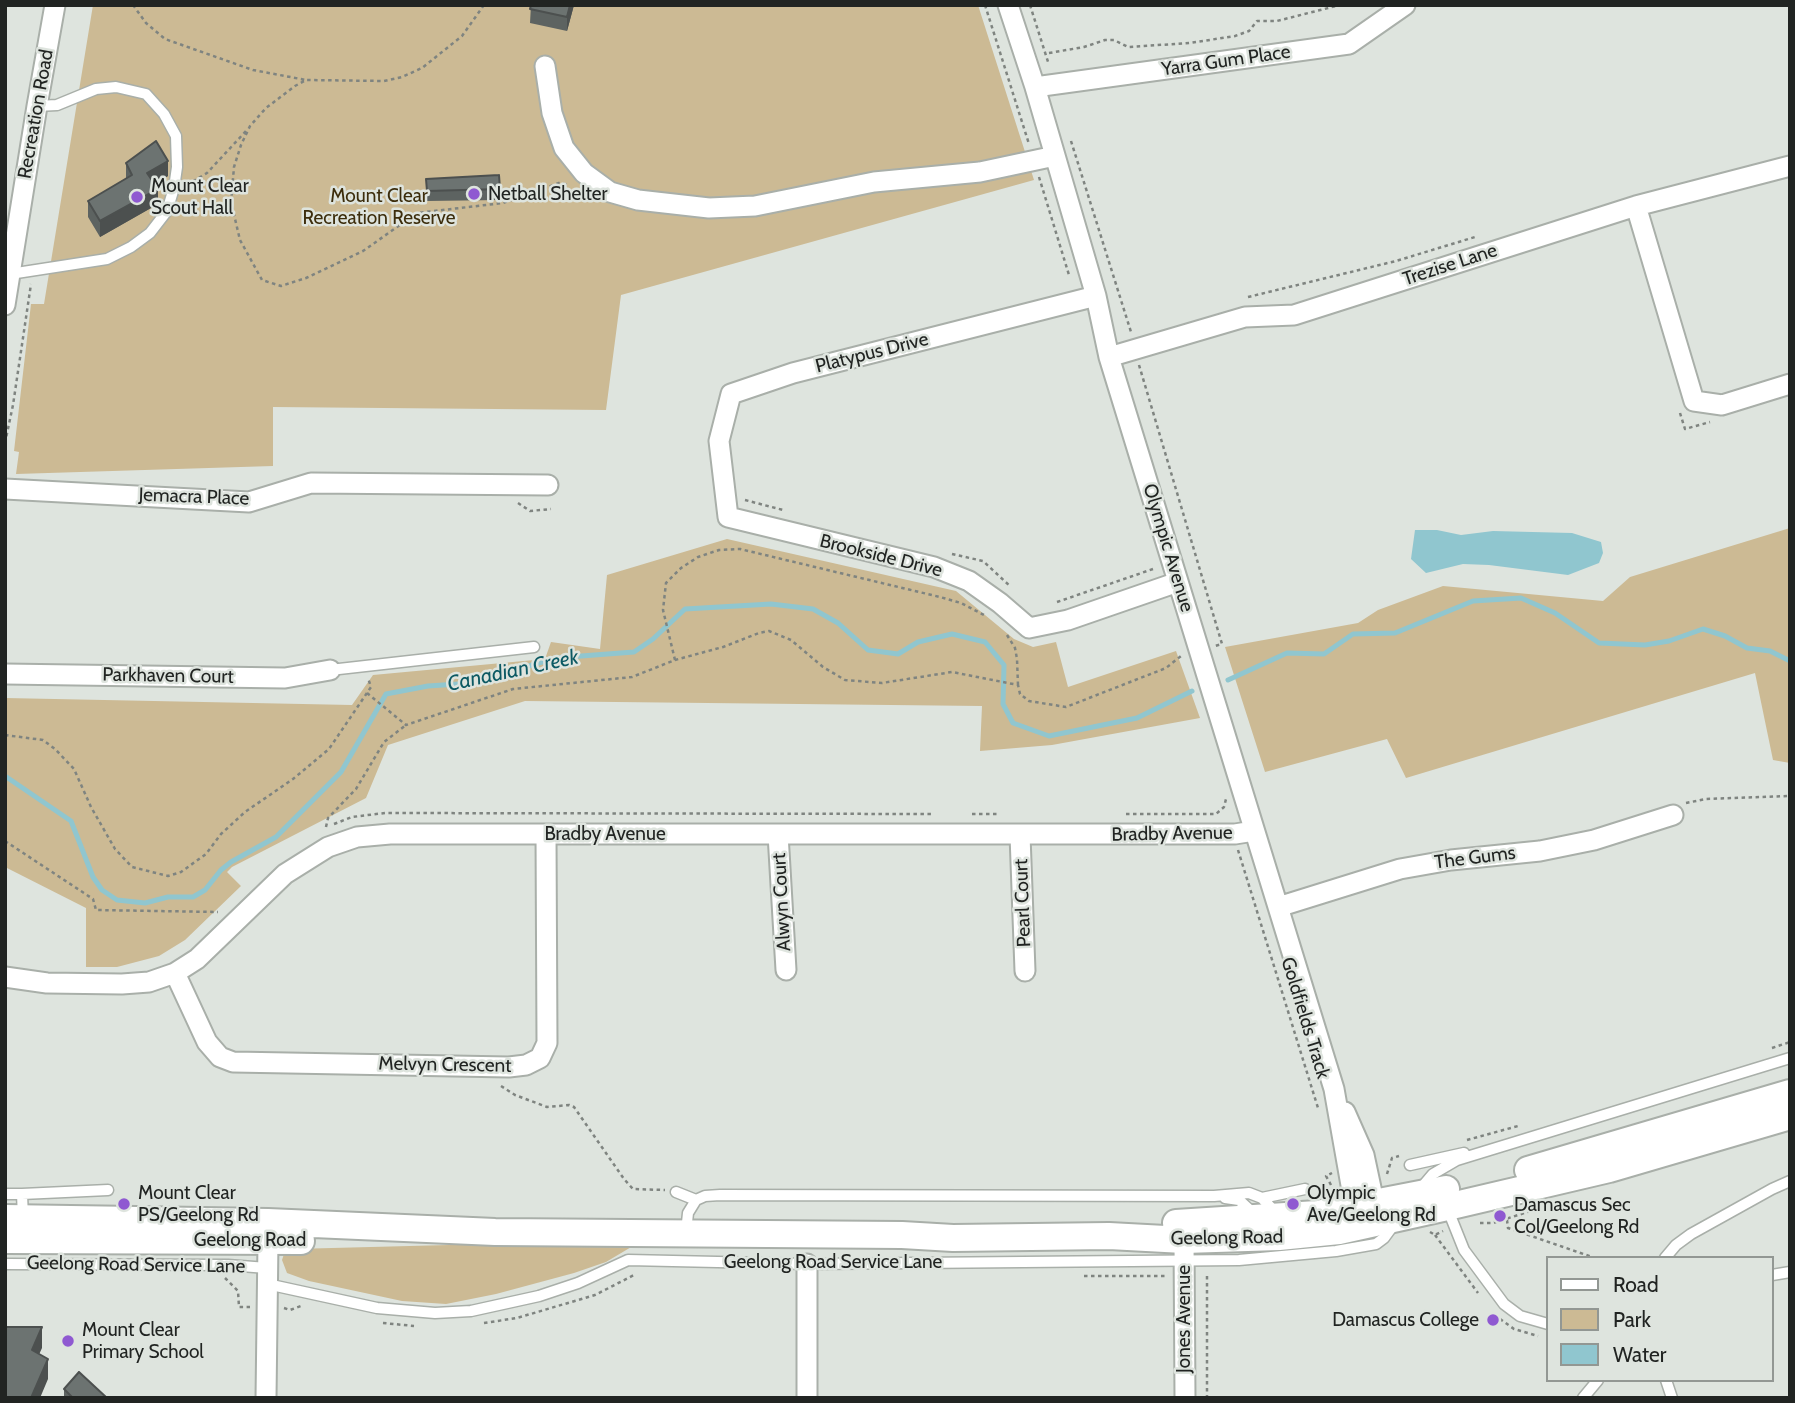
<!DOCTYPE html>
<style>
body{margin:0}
#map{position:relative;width:1795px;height:1403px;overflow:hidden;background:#dee4de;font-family:Cabin,sans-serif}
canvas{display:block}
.frame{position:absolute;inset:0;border:7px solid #212422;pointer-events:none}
.legend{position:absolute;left:1546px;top:1256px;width:228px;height:126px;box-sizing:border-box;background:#dee4de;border:2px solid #929793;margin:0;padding:9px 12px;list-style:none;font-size:21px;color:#212422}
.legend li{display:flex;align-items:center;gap:14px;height:35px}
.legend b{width:35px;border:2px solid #929793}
</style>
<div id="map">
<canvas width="1795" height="1403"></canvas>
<div class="frame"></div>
<ul class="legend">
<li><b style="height:9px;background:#fff"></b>Road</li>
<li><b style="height:19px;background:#ccba94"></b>Park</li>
<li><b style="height:19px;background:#90c6cf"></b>Water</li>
</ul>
</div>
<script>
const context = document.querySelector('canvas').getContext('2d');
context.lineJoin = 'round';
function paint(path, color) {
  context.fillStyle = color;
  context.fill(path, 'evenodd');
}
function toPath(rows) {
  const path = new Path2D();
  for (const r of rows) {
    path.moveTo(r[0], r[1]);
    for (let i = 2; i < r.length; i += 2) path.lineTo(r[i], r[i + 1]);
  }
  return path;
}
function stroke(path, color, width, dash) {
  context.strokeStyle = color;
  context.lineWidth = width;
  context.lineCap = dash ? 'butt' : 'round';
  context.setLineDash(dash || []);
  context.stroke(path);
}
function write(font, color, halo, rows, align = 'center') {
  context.font = font + ' Cabin,sans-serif';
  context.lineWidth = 5;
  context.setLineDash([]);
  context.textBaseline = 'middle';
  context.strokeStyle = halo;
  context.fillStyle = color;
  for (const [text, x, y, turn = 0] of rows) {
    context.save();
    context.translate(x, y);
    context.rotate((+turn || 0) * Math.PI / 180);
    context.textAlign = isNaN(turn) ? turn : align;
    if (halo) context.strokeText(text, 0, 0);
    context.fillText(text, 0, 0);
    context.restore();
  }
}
const green = toPath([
 [93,5,978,5,1034,180,621,295,606,410,273,407,273,466,16,474,19,452,14,451,31,304,44,304],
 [1790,528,1790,763,1773,760,1755,673,1406,778,1387,739,1265,772,1225,647,1358,623,1378,610,1443,586,1603,601,1630,577],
 [727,539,956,591,1014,639,1033,647,1056,642,1068,687,1176,651,1200,718,1052,745,980,751,982,706,525,701,388,745,366,798,232,867,227,872,241,886,185,940,159,956,117,967,86,967,86,908,5,867,5,698,352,705,373,675,545,659,551,642,600,649,607,575],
 [643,1240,606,1262,574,1273,496,1294,446,1304,402,1301,309,1281,287,1273,282,1260,284,1254,293,1249]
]);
const water = toPath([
 [1415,530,1437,530,1461,535,1493,531,1572,533,1601,542,1603,553,1599,563,1568,575,1489,565,1463,564,1426,573,1411,559]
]);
const stream = toPath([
 [1228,680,1287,653,1324,654,1353,634,1395,633,1473,601,1521,598,1555,613,1599,643,1645,645,1669,641,1703,629,1725,636,1747,648,1770,651,1790,661],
 [5,776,71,821,93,877,102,890,117,900,145,903,168,897,193,897,205,890,221,870,231,862,276,837,341,772,386,694,428,686,474,683,555,658,634,652,653,639,685,609,771,604,813,609,838,623,868,650,898,654,918,642,952,634,985,642,1004,665,1003,704,1013,723,1049,736,1137,718,1192,691]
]);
const path = toPath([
 [133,5,146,23,165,39,253,70,306,80],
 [484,5,462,36,422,68,402,77,384,81,306,80,295,86,266,108,250,126,241,145,234,167,231,202,240,240,262,280,281,286,306,278,363,251,417,213,503,203,559,183,569,185],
 [985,5,1029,144],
 [1030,5,1049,65],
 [1049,53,1084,47,1105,40,1114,40,1128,47,1190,43,1235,36,1249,31,1257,21,1277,21,1340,5],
 [1071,141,1131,332],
 [1039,177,1069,275],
 [187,185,207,173,246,131],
 [1248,297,1396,261,1475,237],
 [1139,365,1222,644,1215,646],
 [1680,413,1685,429,1710,422],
 [5,443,13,405,31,284],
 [745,500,783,510],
 [518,503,530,511,551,509],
 [952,554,983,561,1011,587],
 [1057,602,1156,568],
 [1007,635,1015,648,1017,659,1018,685],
 [675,660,663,610,666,583,681,568,698,557,719,550,740,549,940,597,961,603,984,615],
 [367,693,406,725,513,689,632,677,675,660,723,647,759,633,769,631,791,640,823,667,845,680,882,683,952,672,1018,685,1020,694,1029,701,1066,707,1166,668,1181,656],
 [5,735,43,740,55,749,74,769,91,807,115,849,132,867,168,876,181,872,206,854,221,834,245,812,293,779,329,749,371,687,368,678],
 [1686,803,1706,799,1790,796],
 [972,814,997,814],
 [1126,814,1216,814,1224,807,1226,799],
 [334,824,352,817,385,813,931,814],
 [326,827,328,818,356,789,384,742,406,725],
 [5,841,93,899,96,910,218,912],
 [1238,850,1318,1108],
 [1772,1048,1790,1042],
 [501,1086,515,1095,547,1107,569,1105,574,1107,624,1179,633,1189,665,1190],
 [1467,1140,1518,1126],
 [1387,1174,1392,1158,1399,1156],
 [1331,1185,1326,1176,1332,1173],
 [1507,1220,1508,1228,1595,1258],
 [1480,1223,1493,1223,1534,1210],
 [1430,1232,1435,1235,1443,1231],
 [1435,1235,1478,1293],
 [1084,1276,1168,1276],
 [1207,1276,1207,1398],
 [225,1278,238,1291,239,1307,250,1307],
 [284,1308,290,1310,301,1306],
 [1500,1319,1514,1329,1538,1336],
 [383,1323,414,1326],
 [484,1323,517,1318,595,1295,636,1274]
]);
const lane = toPath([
 [10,274,107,259,131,247,150,233,167,211,174,188,177,167,176,136,164,114,146,94,116,87,96,89,57,105,37,106],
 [330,670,534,647],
 [1410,1165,1464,1153],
 [1422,1187,1433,1174,1457,1160,1790,1058],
 [676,1192,696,1200],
 [5,1194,22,1194,23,1218],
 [22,1194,108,1190],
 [1225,1198,1239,1200,1253,1213],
 [1262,1198,1305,1189],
 [1448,1210,1464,1250,1504,1304,1520,1316,1548,1324],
 [686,1232,688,1213,696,1200,705,1196,720,1195,1214,1196,1249,1193,1262,1198,1275,1212],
 [1665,1258,1676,1245,1691,1234,1772,1189,1790,1181],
 [5,1264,228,1265,267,1268],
 [1772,1275,1790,1272],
 [267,1284,377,1308,435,1313,471,1311,539,1296,578,1283,628,1260,807,1264,1239,1260,1336,1251,1376,1244,1384,1238,1395,1223],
 [1666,1380,1672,1398],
 [1583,1398,1598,1380]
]);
const street = toPath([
 [1008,5,1035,87,1096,296,1109,357,1334,1089,1357,1219],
 [545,66,552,113,564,148,584,173,610,192,638,200,709,208,755,206,874,182,980,172,1055,156],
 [1035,87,1349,44,1405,5],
 [1636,206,1694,401,1722,405,1790,384],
 [1096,296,793,373,731,394,719,441,728,517,934,567,969,581,1000,603,1029,628,1068,620,1178,582],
 [5,305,37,106,55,5],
 [1109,357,1245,317,1294,315,1636,206,1790,166],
 [5,489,249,502,311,483,548,485],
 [5,674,285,678,330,670],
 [778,834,786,970],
 [1020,835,1025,971],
 [1278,907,1400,869,1451,860,1540,851,1594,840,1673,815],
 [175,973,207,1042,220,1057,233,1062,509,1067,526,1065,540,1058,547,1043,546,834],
 [5,977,47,983,122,984,149,982,175,973,197,959,285,874,328,847,357,837,390,834,1235,834,1254,831],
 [1345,1112,1364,1155,1377,1216],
 [1184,1240,1185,1398],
 [266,1398,268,1241],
 [807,1398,807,1264]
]);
const secondary = toPath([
 [1528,1170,1790,1093],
 [5,1218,268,1222,495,1232,902,1235,953,1238,1109,1236,1184,1240,1279,1237,1339,1231,1447,1207,1609,1169,1790,1116],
 [1176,1223,1317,1214,1446,1189],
 [5,1240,301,1241]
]);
const wall = toPath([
 [531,5,574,5,567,31,530,23],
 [126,163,168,176,154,184,158,204,100,237,88,217,88,201,126,179],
 [499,175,500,200,427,201,426,179],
 [64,1389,107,1398,64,1398]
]);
const shadedWall = toPath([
 [570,5,574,5,567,31,567,17],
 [168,161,168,176,147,188,147,173],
 [158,189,158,204,100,237,100,221],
 [42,1327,42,1348,32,1370,32,1350],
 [48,1359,48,1379,40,1398,31,1398]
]);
const building = toPath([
 [531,5,570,5,567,17,530,9,531,5],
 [156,141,168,161,147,173,158,189,100,221,88,201,132,175,126,163,156,141],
 [499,175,500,189,427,191,426,179,499,175],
 [5,1327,42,1327,32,1350,48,1359,31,1398,5,1398,5,1327],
 [79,1372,107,1398,73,1398,64,1389,79,1372]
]);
const markers = [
 [474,194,7,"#8f59d1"],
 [137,197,7,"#8f59d1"],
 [124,1204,7,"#8f59d1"],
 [1293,1204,7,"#8f59d1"],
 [1500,1216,7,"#8f59d1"],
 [1493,1320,7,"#8f59d1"],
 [68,1341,7,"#8f59d1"]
];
const streetNames = [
 ["Yarra Gum Place",1226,61,-8],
 ["Recreation Road",36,114,-80],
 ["Trezise Lane",1450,265,-18],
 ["Platypus Drive",872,353,-14],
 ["Jemacra Place",194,497,2],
 ["Olympic Avenue",1168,548,73],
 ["Brookside Drive",881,556,14],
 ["Parkhaven Court",168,676,1],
 ["Bradby Avenue",605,834],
 ["Bradby Avenue",1172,834,-1],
 ["The Gums",1475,858,-7],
 ["Alwyn Court",782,902,-93],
 ["Pearl Court",1023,903,-92],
 ["Goldfields Track",1305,1018,73],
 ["Melvyn Crescent",445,1065,1],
 ["Geelong Road",1227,1238,-1],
 ["Geelong Road",250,1240],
 ["Geelong Road Service Lane",833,1262],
 ["Geelong Road Service Lane",136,1265,1],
 ["Jones Avenue",1184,1319,-90]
];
const poiNames = [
 ["Mount Clear",151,186],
 ["Scout Hall",151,208],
 ["Netball Shelter",488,194],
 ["Mount Clear",138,1193],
 ["PS/Geelong Rd",138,1215],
 ["Olympic",1307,1193],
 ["Ave/Geelong Rd",1307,1215],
 ["Damascus Sec",1514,1205],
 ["Col/Geelong Rd",1514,1227],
 ["Damascus College",1479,1320,"right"],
 ["Mount Clear",82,1330],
 ["Primary School",82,1352]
];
const parkNames = [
 ["Mount Clear",379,196],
 ["Recreation Reserve",379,218]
];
const waterNames = [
 ["Canadian Creek",513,671,-12]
];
paint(green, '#ccba94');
paint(water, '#90c6cf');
stroke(stream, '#90c6cf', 5);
stroke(lane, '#a9afa9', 13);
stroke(street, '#a9afa9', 23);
stroke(secondary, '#a9afa9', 30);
stroke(path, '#7f8480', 2.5, [3.5, 3.5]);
stroke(lane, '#fff', 10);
stroke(street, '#fff', 19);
stroke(secondary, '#fff', 26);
paint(wall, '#5d6361');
paint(shadedWall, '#4c504f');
paint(building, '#6c7371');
stroke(building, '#4c504f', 2);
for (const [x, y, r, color] of markers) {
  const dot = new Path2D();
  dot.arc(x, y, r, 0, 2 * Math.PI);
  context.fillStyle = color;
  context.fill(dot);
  stroke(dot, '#dee4de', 2.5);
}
write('19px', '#212422', '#dee4de', streetNames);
write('19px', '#212422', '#dee4de', poiNames, 'left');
write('19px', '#3c2d0c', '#dee4de', parkNames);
write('italic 21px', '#0b5963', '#dee4de', waterNames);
</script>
